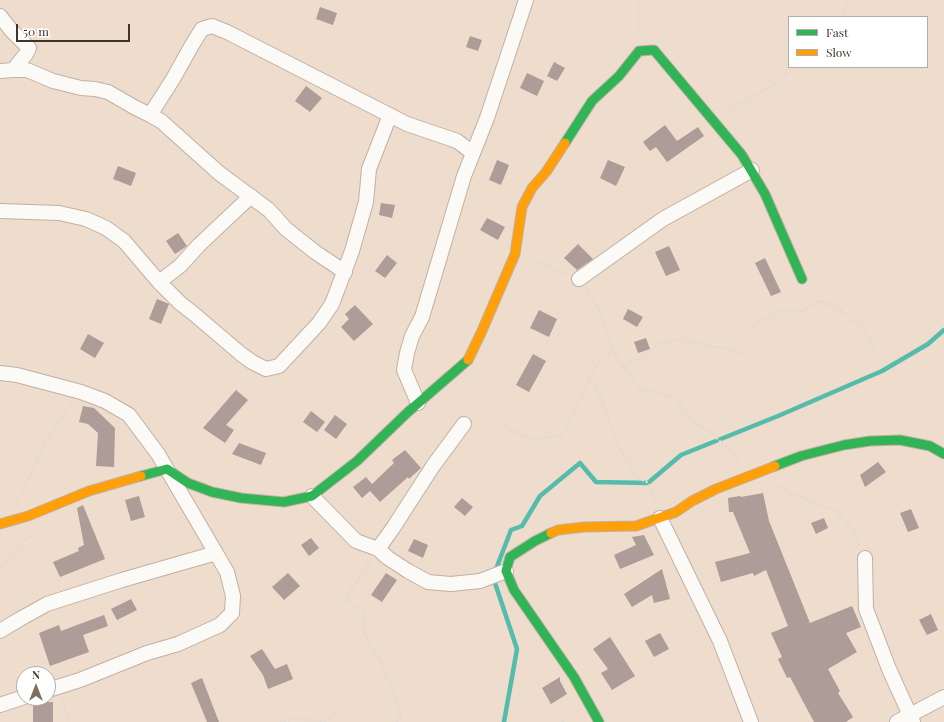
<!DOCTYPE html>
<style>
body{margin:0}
#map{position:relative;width:944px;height:722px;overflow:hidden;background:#eedccc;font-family:"Playfair Display",serif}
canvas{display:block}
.legend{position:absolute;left:788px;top:16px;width:140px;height:52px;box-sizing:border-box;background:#fff;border:1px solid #b3ada9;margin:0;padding:5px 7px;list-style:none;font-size:12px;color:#403327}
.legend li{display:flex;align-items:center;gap:8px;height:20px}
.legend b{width:20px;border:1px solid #b3ada9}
.north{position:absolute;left:16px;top:666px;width:40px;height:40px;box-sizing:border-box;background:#fff;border:1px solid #b3ada9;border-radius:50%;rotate:0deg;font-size:11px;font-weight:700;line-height:16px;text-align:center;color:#403327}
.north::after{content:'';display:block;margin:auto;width:14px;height:18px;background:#7d6e61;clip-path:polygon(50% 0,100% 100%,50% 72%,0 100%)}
.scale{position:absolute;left:16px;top:24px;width:114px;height:18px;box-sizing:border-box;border:2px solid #403327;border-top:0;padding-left:5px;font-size:12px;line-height:14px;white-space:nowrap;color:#403327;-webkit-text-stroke:3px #fff;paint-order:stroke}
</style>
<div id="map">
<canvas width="944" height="722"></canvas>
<ul class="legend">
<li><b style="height:5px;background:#30b455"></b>Fast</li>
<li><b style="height:5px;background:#ff9f0a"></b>Slow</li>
</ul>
<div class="north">N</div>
<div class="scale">50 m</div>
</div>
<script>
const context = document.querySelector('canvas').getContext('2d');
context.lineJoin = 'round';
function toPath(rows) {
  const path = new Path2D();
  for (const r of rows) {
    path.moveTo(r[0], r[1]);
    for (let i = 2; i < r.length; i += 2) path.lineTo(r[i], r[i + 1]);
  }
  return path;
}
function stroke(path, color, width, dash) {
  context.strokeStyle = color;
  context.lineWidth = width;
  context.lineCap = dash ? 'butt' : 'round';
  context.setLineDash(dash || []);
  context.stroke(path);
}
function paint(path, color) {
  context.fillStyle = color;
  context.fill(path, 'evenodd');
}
const stream = toPath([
 [504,722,517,649,493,577,511,530,522,526,540,496,580,463,596,482,648,483,681,455,778,416,882,371,928,344,944,330]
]);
const building = toPath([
 [320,7,337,13,333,25,316,19],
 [470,36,482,40,478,51,466,47],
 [554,62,565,68,557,81,547,76],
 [527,73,544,81,537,96,520,88],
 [306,86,322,98,310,112,295,101],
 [665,125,677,141,698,127,704,136,667,162,656,147,650,151,643,142],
 [497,160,509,165,501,185,489,180],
 [608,160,625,167,616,186,600,178],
 [118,166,136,173,131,186,113,179],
 [381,203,395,205,392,218,379,215],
 [487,218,505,227,498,240,480,230],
 [178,233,187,246,175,254,166,241],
 [578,244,593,259,577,270,564,258],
 [669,246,680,270,666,276,655,252],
 [387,255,397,263,385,278,375,271],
 [765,258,781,292,771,296,755,263],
 [157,299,169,304,161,324,149,319],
 [355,305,373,324,354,341,341,327,349,319,345,314],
 [628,309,643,317,637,327,623,319],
 [539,310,557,319,549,337,530,328],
 [88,334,104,343,95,358,80,349],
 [646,338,650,349,638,353,634,342],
 [533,354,546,361,529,392,516,385],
 [236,390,248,400,226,425,234,430,225,443,203,428],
 [83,406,94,408,115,428,114,467,96,466,98,433,88,424,79,422],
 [311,411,325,422,317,432,303,422],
 [335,415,347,424,336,439,324,430],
 [239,443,266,453,261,465,232,454],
 [405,450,421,468,409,479,408,477,380,502,370,491,362,498,353,487,366,477,372,484,394,463,392,460],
 [878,462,886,472,865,487,860,475],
 [763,493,769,521,810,623,852,606,861,627,846,633,857,652,828,669,840,691,838,693,853,717,846,722,814,722,790,677,787,678,778,659,782,657,771,633,788,626,766,570,754,576,753,573,721,582,715,562,750,553,733,512,729,512,728,498,740,496,741,497],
 [139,496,145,517,131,521,125,500],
 [462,498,473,507,465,516,454,507],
 [83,505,105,559,60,577,53,562,79,551,78,548,84,545,77,508],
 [911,509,919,528,908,532,900,513],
 [824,518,828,528,816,534,811,523],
 [644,535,654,555,620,569,614,555,636,545,632,537],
 [311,538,319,548,309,556,301,545],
 [414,539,428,545,423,558,408,551],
 [662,569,670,599,654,603,652,595,632,607,624,594],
 [288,573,300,586,284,600,272,587],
 [386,573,397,580,382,602,371,595],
 [131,599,137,610,117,620,111,609],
 [931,614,938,630,927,635,919,620],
 [104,615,108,626,83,635,89,652,50,666,39,633,59,625,61,631],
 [660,633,669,649,654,657,645,641],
 [610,637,635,676,612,690,601,673,608,669,593,649],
 [262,649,275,669,287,664,293,679,268,689,263,675,250,656],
 [560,677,560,681,567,694,551,704,542,688],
 [202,678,219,722,207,722,191,683],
 [33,702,53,702,53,722,33,722]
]);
const path = toPath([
 [638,0,638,34],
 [840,17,850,0],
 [725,111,775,84,793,67],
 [531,260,567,274],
 [587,290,598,309,617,358,640,389,675,397,687,415,699,426,709,431,727,448,739,463],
 [751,327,759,321,776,313,789,310,801,311,811,307,819,300,832,305,848,315,866,332,877,355],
 [623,366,648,353,658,344,677,340,698,343,706,346,727,348,741,354],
 [588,381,596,385,616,441,636,476,648,483,655,502],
 [504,426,530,439,562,436,597,364,613,350],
 [773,485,837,512,853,530,860,546],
 [17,502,43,448,59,421,72,403],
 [371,560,345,599,364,613,364,632,385,672,402,717,394,722],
 [0,567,31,534],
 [62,700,69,722],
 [280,722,293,719,324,721,341,709],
 [562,722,576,715]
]);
const street = toPath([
 [0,16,11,30,29,48,26,54,13,70],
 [0,71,13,70,27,70,53,81,81,88,95,89,108,92,134,107,150,115,161,121,219,173,269,210,286,229,315,252,345,272],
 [150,115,173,79,192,45,202,29,212,26,227,32,407,124,457,141,473,153],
 [0,211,59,213,86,219,106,228,124,241,159,282,180,303,194,314,241,354,252,362,266,369,279,366,319,323,332,304,352,251,366,202,369,169,390,115],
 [579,279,663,219,752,170],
 [159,282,180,266,199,245,251,196],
 [0,373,17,375,81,392,105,401,129,415,158,454,227,572,233,596,232,613,220,625,178,644,147,653,80,680,48,690],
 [418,403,404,370,407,353,412,336,422,317,464,176,487,118,526,0],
 [312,496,356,541,378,549,393,528,433,466,464,424],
 [660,518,720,641,751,722],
 [378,549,388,558,408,571,428,582,451,584,480,581,506,571],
 [865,558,866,609,889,669,913,722],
 [0,631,20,619,47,604,122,580,216,553],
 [0,705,24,697],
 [897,722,944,697]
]);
const fast = toPath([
 [565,143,592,101,619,76,639,51,654,50,742,155,765,194,802,279],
 [775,466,801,456,844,445,870,441,900,440,930,446,944,454],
 [141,476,167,469,188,483,212,492,241,498,284,502,312,496,357,461,408,412,468,360],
 [551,533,535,541,510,557,506,571,514,590,574,677,599,722]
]);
const slow = toPath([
 [468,360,481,333,515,254,522,207,532,188,546,172,565,143],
 [0,524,28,516,89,491,141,476],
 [551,533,558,530,584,527,636,526,676,512,692,501,716,489,775,466]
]);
stroke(stream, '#55bcab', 4.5);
paint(building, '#ad9c97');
stroke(street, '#bfb1a4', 16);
stroke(fast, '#bfb1a4', 11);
stroke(slow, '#bfb1a4', 11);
stroke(path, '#e0d9d4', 2.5, [2, 2]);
stroke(street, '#fcfaf7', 14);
stroke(fast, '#30b455', 9);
stroke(slow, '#ff9f0a', 9);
</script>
